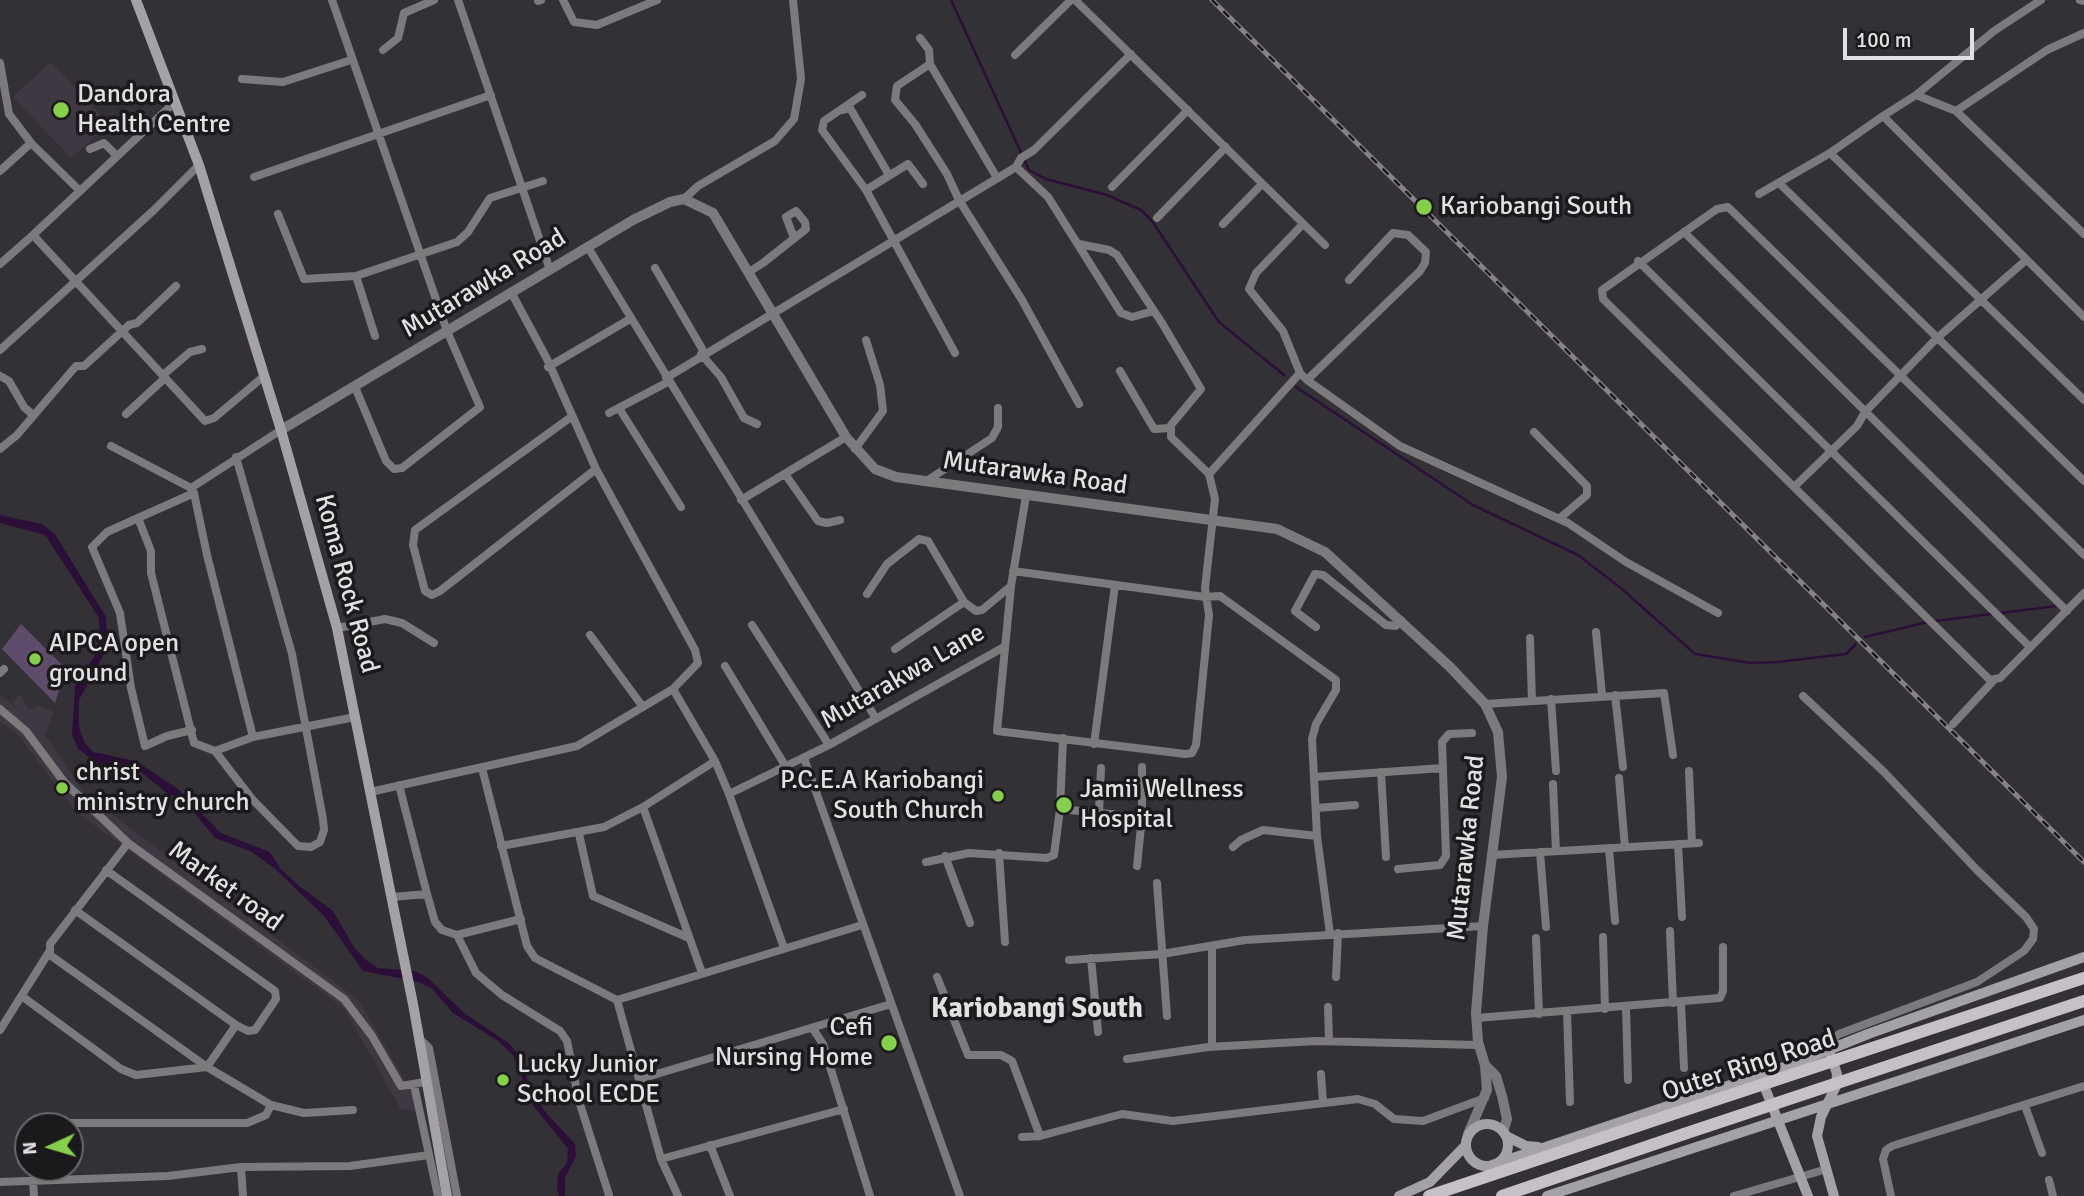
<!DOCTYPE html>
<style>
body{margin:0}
#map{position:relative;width:2084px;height:1196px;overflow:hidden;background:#343136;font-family:Signika,sans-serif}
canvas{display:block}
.north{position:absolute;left:14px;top:1112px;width:70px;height:70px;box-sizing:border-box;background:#1b191c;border:2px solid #6b696c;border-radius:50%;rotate:266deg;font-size:19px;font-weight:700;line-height:28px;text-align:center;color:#e2e0e3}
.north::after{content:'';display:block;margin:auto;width:24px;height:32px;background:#86cf4c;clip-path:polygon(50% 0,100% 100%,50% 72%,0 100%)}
.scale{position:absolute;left:1843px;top:28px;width:131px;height:32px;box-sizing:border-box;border:4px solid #e2e0e3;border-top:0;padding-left:9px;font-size:21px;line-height:24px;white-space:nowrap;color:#e2e0e3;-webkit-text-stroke:5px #1b191c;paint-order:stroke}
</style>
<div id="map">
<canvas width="2084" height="1196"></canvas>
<div class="north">N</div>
<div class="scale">100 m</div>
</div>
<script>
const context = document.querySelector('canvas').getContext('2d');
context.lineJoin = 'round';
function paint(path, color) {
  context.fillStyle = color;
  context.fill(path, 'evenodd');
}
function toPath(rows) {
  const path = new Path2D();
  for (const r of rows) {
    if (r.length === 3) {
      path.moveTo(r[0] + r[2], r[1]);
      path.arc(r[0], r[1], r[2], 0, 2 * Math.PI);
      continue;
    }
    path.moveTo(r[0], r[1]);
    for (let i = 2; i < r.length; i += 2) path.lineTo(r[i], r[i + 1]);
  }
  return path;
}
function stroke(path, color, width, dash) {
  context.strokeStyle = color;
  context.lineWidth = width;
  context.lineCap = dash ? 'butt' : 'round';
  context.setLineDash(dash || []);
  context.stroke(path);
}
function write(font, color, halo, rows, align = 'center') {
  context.font = font + ' Signika,sans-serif';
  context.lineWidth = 7;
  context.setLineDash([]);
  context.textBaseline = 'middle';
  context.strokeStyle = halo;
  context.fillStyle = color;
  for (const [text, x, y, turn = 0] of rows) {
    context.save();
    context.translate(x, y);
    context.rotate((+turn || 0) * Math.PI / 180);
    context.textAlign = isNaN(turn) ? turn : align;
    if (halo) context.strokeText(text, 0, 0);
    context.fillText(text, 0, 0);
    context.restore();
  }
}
const built = toPath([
 [51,62,109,124,71,158,13,97],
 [20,694,29,710,38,706,54,712,45,735,85,794,359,1001,424,1113,400,1108,345,1009,75,811,21,738,0,721,0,695,27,716,12,703]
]);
const green = toPath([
 [21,624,66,669,55,703,2,649]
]);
const water = toPath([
 [0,515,42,524,55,534,106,617,107,636,104,654,79,700,79,726,84,742,93,752,136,761,178,789,221,833,270,852,281,869,298,885,333,911,354,947,365,959,378,968,415,971,428,978,463,1012,510,1044,522,1061,531,1092,548,1115,575,1144,576,1156,565,1178,565,1196,559,1196,557,1188,558,1174,567,1163,568,1149,532,1104,513,1055,498,1041,453,1013,432,989,419,982,363,971,324,916,274,868,252,852,215,838,184,800,168,794,141,772,129,765,99,764,79,750,72,735,75,687,96,653,100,637,99,618,45,535,0,523]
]);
const stream = toPath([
 [951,0,1029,170,1046,179,1107,195,1141,210,1152,221,1219,322,1284,375],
 [1296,387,1473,505,1578,555,1622,589,1695,654,1751,663,1777,662,1846,654,1856,644],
 [1935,621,2057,606],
 [1865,637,1928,622]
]);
const minor = toPath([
 [332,0,447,331,480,407,402,468,394,469,386,461,355,387],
 [458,0,550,270],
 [563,0,574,22,597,25,657,0],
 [1075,0,1325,245],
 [2080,0,2084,1],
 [538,1,541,0],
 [920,38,929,50,930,64,997,178],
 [383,50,398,38,404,13,434,0],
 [1015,55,1071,0],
 [0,63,9,114,31,143,79,190],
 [930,64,897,86,895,100,915,124,947,174,959,200,1022,300,1079,404],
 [242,79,283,82,351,60],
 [862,95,824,121,822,130,866,190,955,353],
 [1916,95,1994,31,2041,0],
 [175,102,33,235,205,421,214,418,263,377],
 [843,110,850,108,889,175],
 [1956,111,2084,234],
 [1883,116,1916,95,1956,111,2047,50,2084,33],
 [90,149,104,143,116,155],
 [1830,153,1883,116,2084,317],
 [1016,167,1048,197,1121,313,1132,317,1154,311,1162,323,1201,389,1171,425,1171,437,1209,474],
 [0,171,31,143],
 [254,177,491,95],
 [1779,183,2084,481],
 [1112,187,1188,110],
 [866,190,908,164,923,184],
 [1759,194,1830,153,2084,400],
 [684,199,698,186,775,141,794,119,801,79,793,0],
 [278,214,304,279,356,276,457,242,468,232,490,198,543,181],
 [1157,218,1226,147],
 [1223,224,1262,184],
 [1303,224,1256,273,1249,289,1283,331,1300,373,1307,380,1400,446,1568,523,1626,562,1718,613],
 [1684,232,2067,611],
 [1079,244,1109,250,1117,255,1154,311],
 [589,249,875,717],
 [1638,261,2030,647],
 [0,264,33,235],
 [655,268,704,352],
 [749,272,763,263,806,229,805,222,796,211,786,217,794,238],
 [356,276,375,336],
 [0,350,154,210,199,165],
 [701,354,721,377,744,418,757,424],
 [548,367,630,319],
 [1120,371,1154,429,1170,428],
 [163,375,190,352,202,349],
 [0,376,9,381,24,407,33,415],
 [666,378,1016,167,1021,158,1034,150,1131,54],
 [1307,380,1420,271,1425,263,1426,252,1408,235,1393,233,1349,280],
 [619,408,681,507],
 [609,413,668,382],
 [126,414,165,378],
 [571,417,415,530,413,545,425,591,432,595,440,591,596,469],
 [281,430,191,488,194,493,207,555,253,737,355,717],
 [1534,432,1587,486,1587,495,1560,518],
 [111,446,191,488],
 [0,449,17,435,76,366,84,366,129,325,137,323,176,286],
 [855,449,883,411,880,385,866,340],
 [785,474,818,521,827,523,840,520],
 [925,482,992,438,998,427,998,408],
 [1794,487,1857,426,1865,412,1936,339,2026,260],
 [194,493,138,518,151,551,151,573,194,743,215,751,253,737],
 [1026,496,1011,586,997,731,1185,754,1192,753,1196,745,1209,615,1205,588,1215,499,1209,474,1300,373],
 [741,500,846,437],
 [138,518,107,532,92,547,120,613,131,688,145,746,167,736,192,730],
 [2084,555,1728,207,1717,209,1602,290,1603,299,1990,680,2000,678,2084,593],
 [1013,571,1205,597,1220,596,1336,680,1336,690,1316,724,1312,739,1317,836,1330,934],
 [867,594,887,564,919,539,928,541,964,602,976,611,982,610,1011,586],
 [752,625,829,745],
 [1316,627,1295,611,1315,574,1323,575,1386,625,1396,626,1401,620],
 [337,628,385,619,402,623,434,643],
 [1596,632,1602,695],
 [590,635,643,707],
 [1530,638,1532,701],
 [895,649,964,602],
 [725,666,786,767],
 [0,673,4,669],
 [673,689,715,761,729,794,784,948],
 [1615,695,1623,767],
 [1803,696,1884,772,1977,870,2026,917,2034,929,2033,939,2024,951,1977,982,1839,1034,1833,1039,1835,1048],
 [1551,699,1556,771],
 [1485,704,1664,693,1673,755],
 [0,709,26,731,64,782,128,843,344,999,372,1036,401,1086,425,1082],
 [1953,724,1994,680],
 [1094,744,1115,585],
 [215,751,252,799,298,846,311,847,320,842,324,830,323,819,292,654,236,457],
 [804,758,960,1196],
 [482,768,527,946,535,958,617,1000,661,1159,678,1196],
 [1689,771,1692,843],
 [1381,772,1386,857],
 [1314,777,1443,768],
 [1619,778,1625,847],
 [1553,784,1556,851],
 [399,785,427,894],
 [370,792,577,746,673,689,698,663,695,650,596,469,547,359,511,292],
 [729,794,829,745,1004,647],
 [643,807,702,973],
 [1316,808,1355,805],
 [1060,809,1142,817,1137,866],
 [1099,813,1101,768],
 [1142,817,1142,767],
 [579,834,593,896,689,938],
 [128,843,50,944,50,955,207,1067,271,1105,304,1113,353,1110],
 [1678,844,1682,917],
 [501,846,604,827,643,807,715,761],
 [1233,847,1241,840,1263,830,1317,836],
 [1609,848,1615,921],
 [1540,852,1546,927],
 [999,853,1005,942],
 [1491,855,1699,843],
 [945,856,970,923],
 [926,862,969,853,1047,858,1054,855,1060,809,1063,738],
 [1398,869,1440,865,1446,856,1442,742,1449,734,1472,733],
 [106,870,275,991,276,999,255,1030,248,1031,236,1025],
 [1157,883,1167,1016],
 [392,897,427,894,435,922,442,930,457,935,476,973,502,995,560,1031,567,1041,579,1101,609,1195],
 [1670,931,1673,1003],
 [457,935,521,919],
 [1603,937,1605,1009],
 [1536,938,1539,1014],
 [1091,958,1098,1032],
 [1069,960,1162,954,1245,940,1483,926],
 [937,977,968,1055,1001,1055,1012,1061,1040,1136],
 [1336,977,1338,933],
 [23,997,121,1069,136,1075,207,1067,236,1025,75,910],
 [617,1000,862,925],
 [1681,1003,1684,1068],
 [1328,1007,1329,1041],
 [1626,1007,1628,1080],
 [1567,1011,1570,1102],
 [1477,1018,1720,998,1723,991,1723,947],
 [813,1029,823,1044,870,1196],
 [0,1030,49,952],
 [418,1037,429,1048,457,1196],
 [1212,1046,1212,946],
 [1127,1059,1208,1047,1316,1041,1478,1045],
 [1321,1074,1323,1103],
 [640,1079,891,1004],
 [414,1085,438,1196],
 [2025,1106,2042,1153],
 [68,1123,247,1123,266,1115,271,1105],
 [1022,1137,1040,1136,1122,1114,1173,1121,1358,1099,1375,1104,1394,1119,1423,1121,1485,1098],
 [710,1145,730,1196],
 [661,1159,844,1109],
 [241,1167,243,1196],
 [2049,1180,2053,1196],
 [33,1181,34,1196],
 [0,1182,168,1176,241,1167,350,1166,429,1155],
 [1734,1196,1827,1169],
 [1891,1196,1883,1159,1886,1150,1892,1146,2084,1086]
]);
const tertiary = toPath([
 [281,430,633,220,670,202,684,199,713,213,846,437,875,469,896,477,1277,529,1325,552,1450,667,1485,704,1498,732,1502,777,1483,926,1476,1013,1478,1042,1485,1065,1487,1090,1468,1134],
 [1485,1065,1496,1076,1502,1096,1507,1119,1503,1132]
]);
const secondary = toPath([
 [136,0,199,165,281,430,337,628,413,1004,447,1196],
 [1830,1053,1837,1074,1836,1086,1821,1117,1817,1136,1834,1196],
 [1761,1078,1808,1196],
 [1487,1145,21],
 [1506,1136,1526,1146,1538,1147],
 [1492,1165,1796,1063,1868,1034,2084,957],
 [1399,1196,1430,1182,1466,1145],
 [1547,1196,2084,1020]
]);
const primary = toPath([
 [1429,1196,1676,1113],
 [1502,1196,1684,1134]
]);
const rail = toPath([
 [1212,0,2084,862]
]);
const primaryBridge = toPath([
 [1676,1113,2084,978],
 [1684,1134,2084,1001]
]);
const markers = [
 [61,110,9,"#86cf4c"],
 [1424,207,9,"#86cf4c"],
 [35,659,7,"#86cf4c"],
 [62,788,7,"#86cf4c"],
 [998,796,7,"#86cf4c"],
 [1064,805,9,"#86cf4c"],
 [889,1043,9,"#86cf4c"],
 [503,1080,7,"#86cf4c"]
];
const poiNames = [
 ["Dandora",77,95],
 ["Health Centre",77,125],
 ["Kariobangi South",1440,207],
 ["AIPCA open",49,644],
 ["ground",49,674],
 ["christ",76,773],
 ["ministry church",76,803],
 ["P.C.E.A Kariobangi",984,781,"right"],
 ["South Church",984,811,"right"],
 ["Jamii Wellness",1080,790],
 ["Hospital",1080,820],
 ["Cefi",873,1028,"right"],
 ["Nursing Home",873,1058,"right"],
 ["Lucky Junior",517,1065],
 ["School ECDE",517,1095]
];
const streetNames = [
 ["Mutarawka Road",484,284,-31],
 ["Mutarawka Road",1035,474,8],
 ["Koma Rock Road",346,584,75],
 ["Mutarakwa Lane",903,677,-30],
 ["Mutarawka Road",1467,848,-84],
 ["Market road",225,887,36],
 ["Outer Ring Road",1749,1066,-18]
];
const neighbourhoodNames = [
 ["Kariobangi South",1037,1010]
];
paint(built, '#3f3843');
paint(green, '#5f4c6a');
paint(water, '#2c0f39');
stroke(stream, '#2c0f39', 2.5);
stroke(minor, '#7c7a7d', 8);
stroke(tertiary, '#7c7a7d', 10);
stroke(secondary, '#a5a2a7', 10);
stroke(primary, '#c5c1c7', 12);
stroke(rail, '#868388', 5);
stroke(rail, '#1b191c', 2.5, [8]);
stroke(primaryBridge, '#c5c1c7', 12);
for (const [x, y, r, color] of markers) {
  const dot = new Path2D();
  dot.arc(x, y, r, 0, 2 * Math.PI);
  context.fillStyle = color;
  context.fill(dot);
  stroke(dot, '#1b191c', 2.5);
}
write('26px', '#e2e0e3', '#1b191c', poiNames, 'left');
write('26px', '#e2e0e3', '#1b191c', streetNames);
write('bold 28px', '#e2e0e3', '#1b191c', neighbourhoodNames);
</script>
